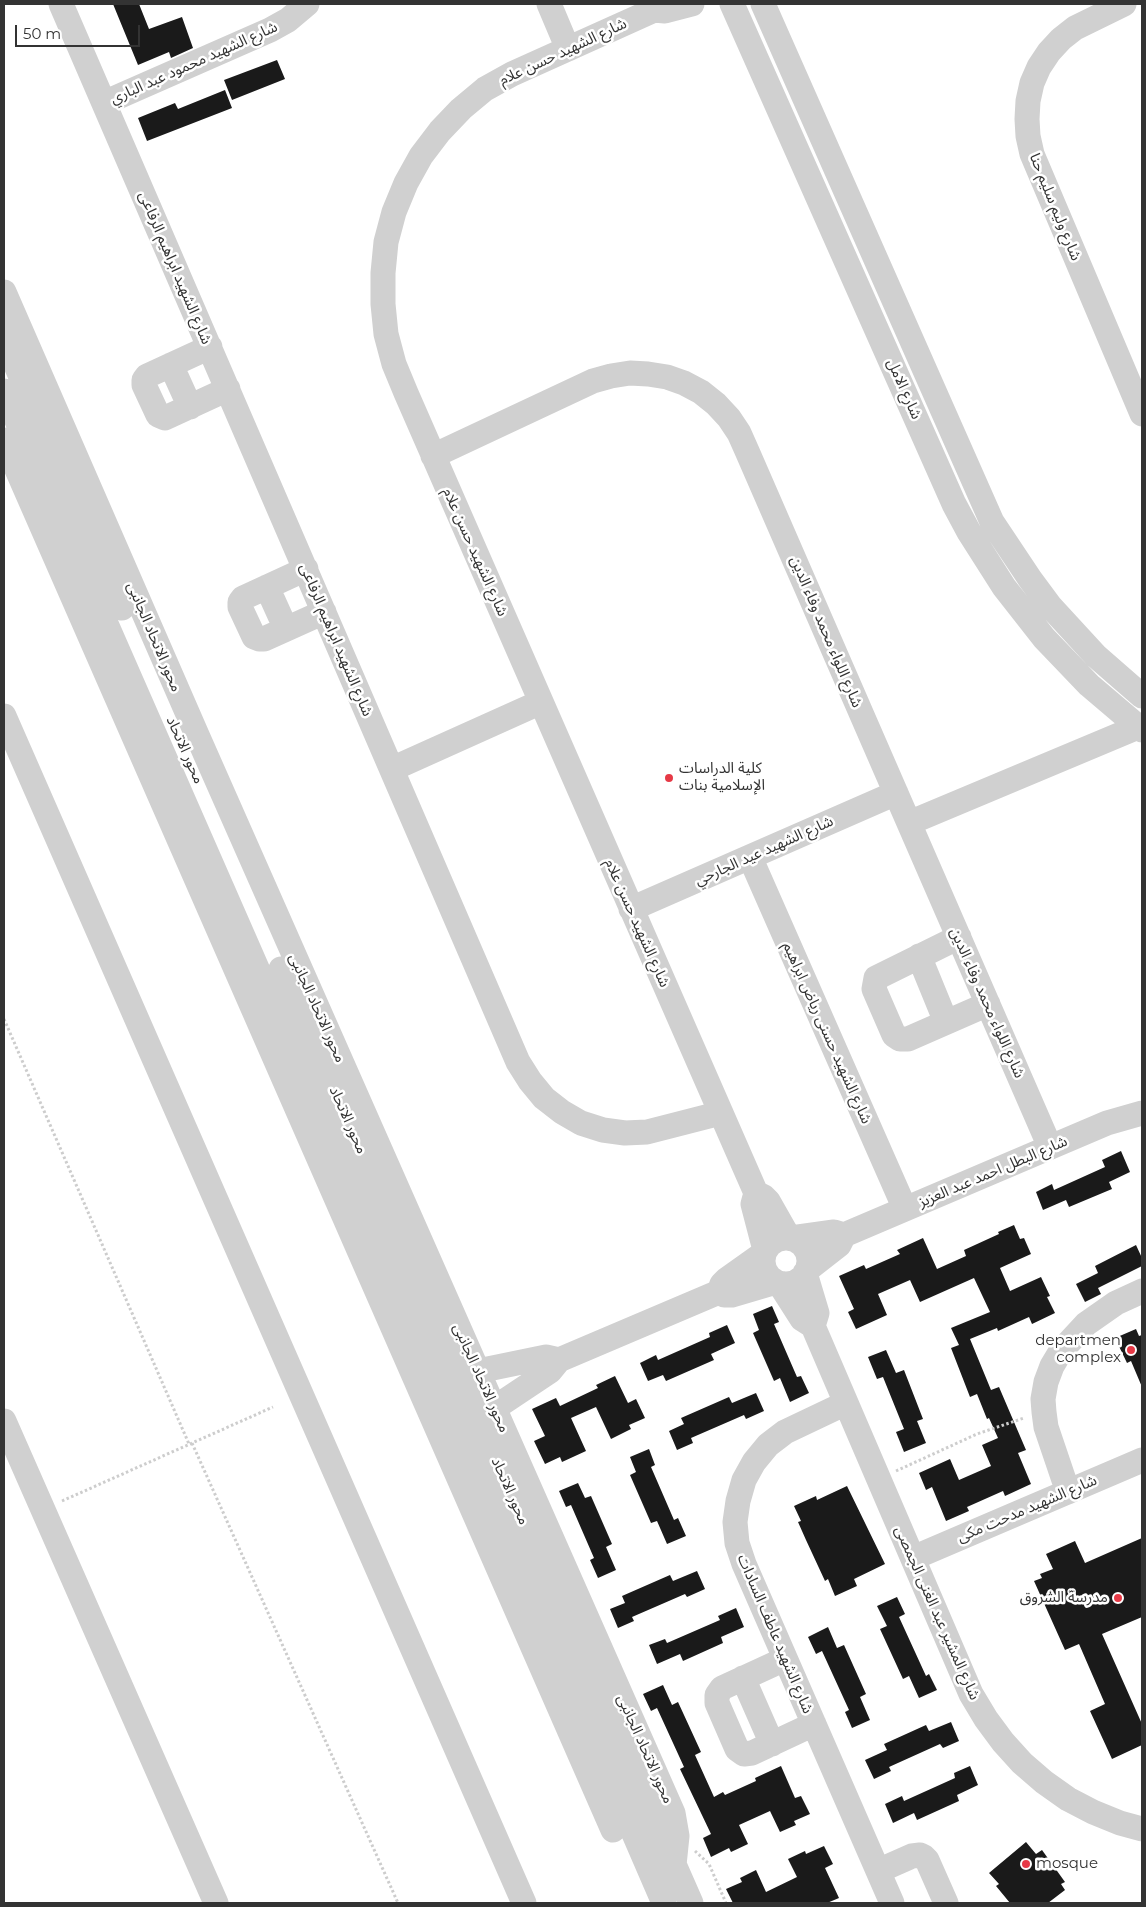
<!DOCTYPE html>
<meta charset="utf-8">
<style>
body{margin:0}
#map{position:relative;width:1146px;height:1907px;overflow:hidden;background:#fff;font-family:Montserrat,sans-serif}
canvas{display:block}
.frame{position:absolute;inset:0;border:5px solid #333;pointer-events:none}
.scale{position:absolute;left:15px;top:25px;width:125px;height:22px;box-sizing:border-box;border:2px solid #333;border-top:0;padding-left:6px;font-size:15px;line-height:18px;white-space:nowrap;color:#333;-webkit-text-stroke:4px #fff;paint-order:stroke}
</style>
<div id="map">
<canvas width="1146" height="1907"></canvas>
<div class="frame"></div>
<div class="scale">50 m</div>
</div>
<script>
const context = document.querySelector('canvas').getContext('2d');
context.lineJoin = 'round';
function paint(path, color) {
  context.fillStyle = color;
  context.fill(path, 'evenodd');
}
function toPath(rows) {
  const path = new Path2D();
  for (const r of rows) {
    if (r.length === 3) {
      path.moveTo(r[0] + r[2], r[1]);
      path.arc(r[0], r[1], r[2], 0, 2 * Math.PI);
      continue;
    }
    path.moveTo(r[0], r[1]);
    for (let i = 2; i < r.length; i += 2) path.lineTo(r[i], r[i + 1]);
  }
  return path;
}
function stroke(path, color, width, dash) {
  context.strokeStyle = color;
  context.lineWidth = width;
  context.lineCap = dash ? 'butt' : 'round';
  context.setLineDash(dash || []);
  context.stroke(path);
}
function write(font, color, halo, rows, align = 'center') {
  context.font = font + ' Montserrat,"Noto Sans Arabic",sans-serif';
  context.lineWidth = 5;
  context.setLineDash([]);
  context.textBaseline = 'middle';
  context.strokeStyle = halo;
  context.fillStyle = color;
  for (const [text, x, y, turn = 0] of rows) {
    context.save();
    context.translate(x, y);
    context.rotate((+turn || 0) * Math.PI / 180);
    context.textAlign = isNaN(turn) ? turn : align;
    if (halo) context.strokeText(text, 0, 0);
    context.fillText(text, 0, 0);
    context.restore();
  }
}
const building = toPath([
 [113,4,139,4,149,29,182,17,193,48,171,58,169,52,138,65],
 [277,60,285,79,232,100,224,80],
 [225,90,232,108,147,141,138,118,175,103,178,109],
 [1121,1151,1130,1172,1109,1182,1112,1189,1069,1207,1066,1200,1043,1210,1036,1192,1052,1184,1054,1190,1105,1167,1102,1160],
 [1014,1225,1020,1239,1024,1238,1031,1254,1000,1268,1010,1291,1041,1277,1050,1296,1047,1297,1055,1313,1032,1324,1029,1317,998,1331,997,1328,970,1339,991,1390,999,1387,1026,1450,1018,1453,1031,1484,1005,1496,1003,1491,967,1507,969,1511,946,1521,932,1487,926,1490,919,1473,950,1459,959,1480,991,1466,982,1445,998,1438,989,1418,987,1419,977,1394,970,1397,951,1348,959,1345,951,1328,990,1312,974,1278,920,1302,910,1280,878,1294,887,1315,856,1329,848,1312,854,1309,839,1276,864,1265,866,1269,900,1254,897,1250,923,1238,937,1269,966,1256,964,1250,999,1234,998,1232],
 [1136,1245,1142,1258,1142,1266,1098,1288,1101,1294,1085,1302,1076,1284,1098,1273,1095,1266],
 [772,1306,779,1322,774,1324,797,1377,801,1376,809,1393,790,1402,780,1378,774,1381,753,1333,759,1330,753,1314],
 [727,1325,735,1343,711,1354,714,1360,666,1381,663,1375,648,1381,640,1363,656,1355,658,1360,710,1337,709,1333],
 [1136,1329,1139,1336,1142,1335,1142,1387,1131,1361,1127,1363,1115,1338],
 [886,1350,896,1373,904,1370,923,1419,917,1421,926,1443,904,1452,896,1432,904,1429,883,1377,877,1379,868,1357],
 [615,1376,628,1403,636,1399,645,1418,629,1425,631,1429,611,1439,596,1407,571,1418,586,1451,562,1462,560,1457,545,1464,534,1441,545,1436,532,1409,556,1398,560,1406,598,1388,596,1385],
 [756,1393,764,1411,746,1419,744,1415,691,1438,693,1443,677,1450,669,1431,684,1424,681,1418,729,1397,732,1403],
 [649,1449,655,1465,651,1467,674,1520,678,1518,686,1536,667,1544,657,1521,651,1523,630,1475,636,1472,630,1457],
 [578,1483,585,1498,591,1496,612,1544,606,1547,616,1570,598,1578,590,1560,594,1558,571,1505,566,1507,559,1491],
 [847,1486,885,1564,854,1579,857,1586,835,1596,828,1579,825,1581,806,1540,798,1522,801,1521,794,1506,816,1496,817,1500],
 [1142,1538,1142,1617,1102,1634,1142,1724,1142,1745,1112,1759,1090,1711,1105,1704,1079,1644,1065,1650,1034,1581,1042,1578,1040,1574,1053,1569,1046,1554,1075,1541,1085,1563],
 [697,1571,705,1589,687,1597,685,1594,632,1617,634,1621,618,1628,610,1609,625,1603,622,1596,670,1575,673,1581],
 [897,1597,905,1614,899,1617,926,1676,929,1674,937,1690,919,1698,909,1676,903,1679,880,1629,887,1626,877,1606],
 [736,1608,744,1627,721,1637,723,1643,683,1661,680,1654,657,1664,649,1645,665,1639,667,1643,720,1620,718,1616],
 [828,1627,837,1648,844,1645,866,1694,860,1697,870,1720,852,1728,845,1712,849,1710,822,1651,816,1654,808,1637],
 [663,1685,672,1705,678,1702,701,1752,695,1755,714,1797,723,1792,725,1795,756,1781,755,1778,781,1766,795,1798,801,1796,810,1814,794,1821,796,1825,780,1832,770,1811,739,1825,748,1844,731,1852,729,1848,711,1857,703,1838,711,1834,680,1769,684,1767,657,1708,651,1711,643,1694],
 [951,1722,959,1741,943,1748,940,1744,889,1767,891,1771,874,1779,865,1760,887,1750,884,1744,926,1725,929,1731],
 [970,1766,978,1785,957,1795,959,1801,917,1820,914,1813,893,1823,885,1804,902,1796,904,1801,955,1778,954,1773],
 [1026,1842,1036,1854,1042,1850,1065,1882,1061,1884,1065,1890,1048,1903,1010,1903,996,1886,999,1884,989,1873],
 [824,1846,833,1864,825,1868,839,1898,827,1903,733,1903,726,1889,742,1882,740,1878,756,1870,766,1892,797,1877,788,1859,805,1851,806,1854]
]);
const path = toPath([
 [4,1019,189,1444],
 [192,1443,398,1903],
 [896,1471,977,1434,1024,1418],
 [62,1501,273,1407],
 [695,1851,709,1864,726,1903]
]);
const minor = toPath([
 [61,4,518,1062,530,1081,544,1098,562,1112,581,1123,603,1130,625,1133,647,1132,721,1113],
 [549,4,568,49],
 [692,4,665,11,654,10,512,74,485,89,461,109,440,131,421,156,406,183,394,212,386,242,383,273,383,304,386,334,394,364,406,393,756,1193,764,1197,768,1201,789,1238],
 [732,4,954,504,969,532,1004,587,1044,638,1089,685,1142,730],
 [763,4,992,522,1030,579,1050,606,1096,656,1142,696],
 [1124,4,1075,28,1061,39,1049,52,1039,67,1032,83,1028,101,1027,119,1028,136,1032,154,1142,414],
 [104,103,270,30,288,20,307,4],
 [4,292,197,735,673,1813,677,1836,674,1865],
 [4,338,122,608],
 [210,347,147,376,144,380,144,385,158,415,165,418,228,389],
 [171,365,190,407],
 [4,391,441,1388,664,1903],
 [4,440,613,1830],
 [433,456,593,381,611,376,630,373,648,374,667,377,684,383,701,392,716,404,729,418,739,433,747,451,1050,1147],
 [306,569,243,598,240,602,240,607,254,637,259,639,264,639,324,612],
 [267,587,286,629],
 [4,716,524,1903],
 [392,769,541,702],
 [909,823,1138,727],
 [750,857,905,1209],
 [631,909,896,793],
 [959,937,876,978,874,989,894,1035,900,1039,908,1039,988,1004],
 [919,956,946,1022],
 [281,969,691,1903],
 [756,1193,753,1204,765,1250],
 [786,1261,23],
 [791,1238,834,1232,844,1235,1107,1123,1142,1113],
 [807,1270,839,1245,844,1235],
 [805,1273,817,1313,813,1326],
 [779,1283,802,1319,813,1326,971,1694,986,1719,1003,1742,1022,1763,1044,1782,1068,1799,1093,1812,1120,1823,1142,1829],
 [719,1292,722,1284,726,1280,764,1253],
 [464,1376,478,1371,546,1357,559,1360],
 [846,1403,785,1432,768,1445,754,1462,744,1480,738,1501,735,1522,737,1543,744,1564,892,1903],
 [481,1417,550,1371,559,1360,719,1292,724,1295,732,1295,776,1282],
 [4,1421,216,1903],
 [1068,1492,1046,1427,1044,1412,1043,1399,1046,1382,1052,1366,1061,1351,1086,1324,1116,1303,1142,1291],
 [913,1558,1142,1460],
 [785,1659,722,1688,717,1695,717,1703,737,1749,744,1754,752,1753,814,1724],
 [743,1678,772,1744],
 [878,1871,912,1856,920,1855,924,1857,927,1860,946,1903]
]);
const markers = [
 [669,778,5,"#e63946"],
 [1131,1350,5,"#e63946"],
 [1118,1598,5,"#e63946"],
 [1026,1864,5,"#e63946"]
];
const streetNames = [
 ["شارع الشهيد حسن علام",563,52,-25],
 ["شارع الشهيد محمود عبد الباري",194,63,-24],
 ["شارع وليم سليم حنا",1055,207,68],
 ["شارع الشهيد ابراهيم الرفاعى",175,268,67],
 ["شارع الامل",904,389,66],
 ["شارع الشهيد حسن علام",475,552,66],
 ["شارع اللواء محمد وفاء الدين",826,632,67],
 ["محور الاتحاد الجانبى",154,637,67],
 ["شارع الشهيد ابراهيم الرفاعى",336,640,67],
 ["محور الاتحاد",185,750,66],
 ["شارع الشهيد عيد الجارحي",764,851,-24],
 ["شارع الشهيد حسن علام",637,923,66],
 ["شارع اللواء محمد وفاء الدين",987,1003,66],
 ["محور الاتحاد الجانبى",317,1008,66],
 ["شارع الشهيد حسنى رياض ابراهيم",827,1033,66],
 ["محور الاتحاد",348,1120,66],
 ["شارع البطل احمد عبد العزيز",993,1172,-23],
 ["محور الاتحاد الجانبى",481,1378,66],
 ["محور الاتحاد",510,1491,66],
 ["شارع الشهيد مدحت مكى",1027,1509,-23],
 ["شارع المشير عبد الغنى الجمصى",937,1613,66],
 ["شارع الشهيد عاطف السادات",775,1634,67],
 ["محور الاتحاد الجانبى",645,1749,66]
];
const poiNames = [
 ["كلية الدراسات",679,769],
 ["الإسلامية بنات",679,786],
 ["departmen",1121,1341,"right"],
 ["complex",1121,1358,"right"],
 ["مدرسة الشروق",1108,1598,"right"],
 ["mosque",1036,1864]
];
paint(building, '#1a1a1a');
stroke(path, '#cdcdcd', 3, [2.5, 2.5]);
stroke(minor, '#d0d0d0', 25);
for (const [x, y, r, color] of markers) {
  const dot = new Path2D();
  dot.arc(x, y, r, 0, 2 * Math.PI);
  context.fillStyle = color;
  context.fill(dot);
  stroke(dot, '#fff', 2);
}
write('15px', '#333', '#fff', streetNames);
write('15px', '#333', '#fff', poiNames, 'left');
</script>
